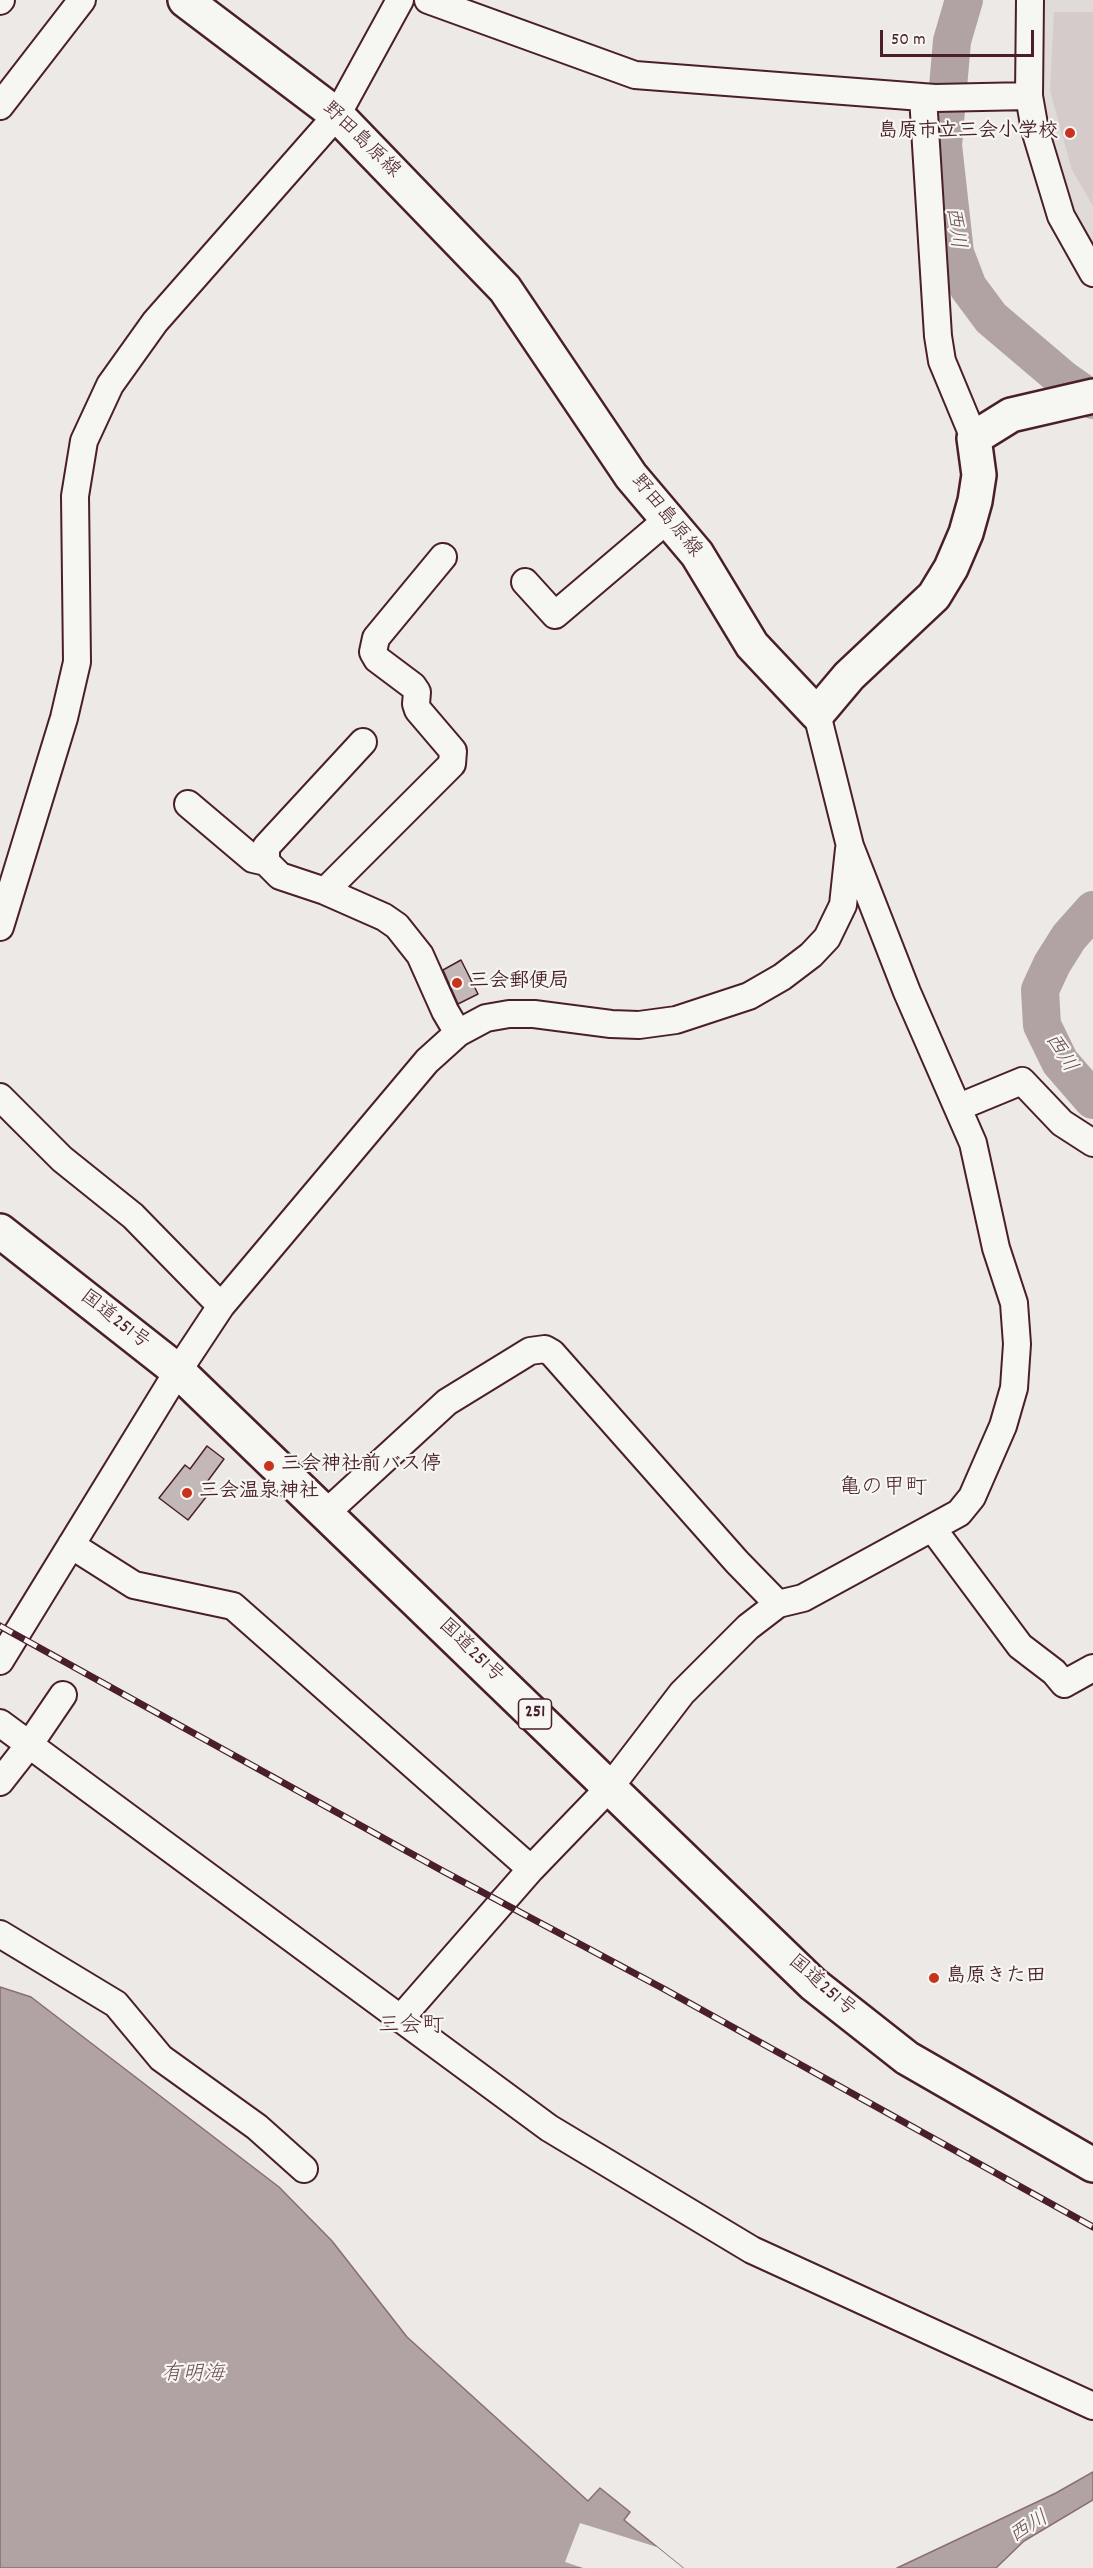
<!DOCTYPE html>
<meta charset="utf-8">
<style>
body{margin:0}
#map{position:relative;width:1093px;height:2568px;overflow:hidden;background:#ece9e6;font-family:Dekko,sans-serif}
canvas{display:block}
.scale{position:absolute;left:880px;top:30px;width:154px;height:27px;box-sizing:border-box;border:3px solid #4a1f2b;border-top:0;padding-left:8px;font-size:18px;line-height:21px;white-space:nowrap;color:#4a1f2b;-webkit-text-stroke:4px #f6f6f2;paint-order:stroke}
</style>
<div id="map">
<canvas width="1093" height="2568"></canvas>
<div class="scale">50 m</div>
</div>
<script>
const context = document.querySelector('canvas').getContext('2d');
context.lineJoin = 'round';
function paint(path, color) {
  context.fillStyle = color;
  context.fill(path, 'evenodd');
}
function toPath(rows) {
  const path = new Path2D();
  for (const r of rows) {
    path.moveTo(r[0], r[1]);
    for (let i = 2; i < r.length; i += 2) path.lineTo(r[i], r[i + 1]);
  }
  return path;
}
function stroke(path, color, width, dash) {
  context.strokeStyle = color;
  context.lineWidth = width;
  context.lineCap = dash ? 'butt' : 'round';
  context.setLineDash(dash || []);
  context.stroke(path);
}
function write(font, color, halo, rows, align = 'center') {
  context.font = font + ' Dekko,"Klee One",sans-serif';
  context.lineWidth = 4.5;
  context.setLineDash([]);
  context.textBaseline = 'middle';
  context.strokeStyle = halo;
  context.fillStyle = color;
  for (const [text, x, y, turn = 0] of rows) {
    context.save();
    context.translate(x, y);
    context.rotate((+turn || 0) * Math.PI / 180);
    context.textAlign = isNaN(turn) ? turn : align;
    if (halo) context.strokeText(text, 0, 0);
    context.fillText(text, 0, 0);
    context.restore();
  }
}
const built = toPath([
 [1039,0,1093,0,1093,250,1071,214,1039,96]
]);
const green = toPath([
 [1054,12,1093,12,1093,206,1072,170,1050,91]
]);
const water = toPath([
 [0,1987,31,1997,279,2187,332,2241,407,2337,588,2501,600,2488,630,2512,624,2520,683,2568,0,2568,0,1987],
 [1093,2472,1093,2500,1024,2541,996,2568,897,2568,1056,2493,1093,2472]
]);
const pier = toPath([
 [580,2523,657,2547,683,2568,583,2568,565,2562]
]);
const river = toPath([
 [964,0,952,41,943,145,955,253,968,287,991,318,1064,380,1093,400],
 [1093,910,1069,937,1052,964,1040,990,1042,1025,1060,1062,1093,1100]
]);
const building = toPath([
 [461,960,478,994,458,1004,443,970,461,960],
 [207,1446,224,1459,207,1482,214,1487,188,1520,159,1498,185,1465,190,1469,207,1446]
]);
const street = toPath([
 [428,0,635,75,935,98,1029,96],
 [1030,0,1029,96,1035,130,1061,216,1093,273],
 [0,1,1,0],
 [923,97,938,336,942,361,974,438],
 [0,106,82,0],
 [525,582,555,615,668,519],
 [363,742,266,847,266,862,280,876,325,891,384,917,397,926,420,955,445,1011,458,1033],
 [188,804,253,859,266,862],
 [325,891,452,764,453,751,418,710,416,704,417,692,413,686,377,659,373,652,376,638,443,557],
 [0,927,64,718,77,662,75,496,84,441,110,385,155,322,337,115,400,0],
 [0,1097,62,1159,133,1216,221,1306],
 [959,1107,1022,1081,1062,1123,1093,1143],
 [326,1513,447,1402,530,1351,545,1349,552,1353,737,1562,778,1604],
 [933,1529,1020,1646,1054,1672,1064,1684,1093,1668],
 [71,1545,134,1585,233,1606,531,1869],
 [0,1661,178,1371,221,1306,427,1061,458,1033,486,1018,509,1014,534,1014,611,1024,639,1025,676,1020,749,996,782,977,811,955,827,938,843,905,849,849],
 [0,1723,549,2128,752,2250,1093,2406],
 [0,1782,29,1745,63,1695],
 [0,1934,116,2004,161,2058,257,2127,304,2169],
 [400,2019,531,1869,610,1787,682,1693,748,1627,778,1604,803,1598,959,1513,972,1497,1003,1426,1014,1388,1017,1344,1014,1303,996,1248,973,1143,907,992,850,846,817,714]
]);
const secondary = toPath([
 [185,0,337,115,505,289,631,476,697,554,752,645,817,714,849,676,934,596,951,568,966,533,975,501,979,475,974,438,1011,415,1093,396]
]);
const highway = toPath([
 [0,1231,178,1371,813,1984,907,2058,1093,2165]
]);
const rail = toPath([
 [0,1626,441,1870,664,1989,1093,2227]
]);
const markers = [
 [1070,133,6,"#c8321e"],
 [457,983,6,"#c8321e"],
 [269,1466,6,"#c8321e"],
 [187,1493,6,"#c8321e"],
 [934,1978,6,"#c8321e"]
];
const shields = [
 [535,1714,33]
];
const shieldNames = [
 ["251",535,1714]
];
const poiNames = [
 ["島原市立三会小学校",1058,133,"right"],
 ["三会郵便局",469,983],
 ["三会神社前バス停",281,1466],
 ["三会温泉神社",199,1493],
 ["島原きた田",946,1978]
];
const streetNames = [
 ["野田島原線",360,141,44],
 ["野田島原線",665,517,51],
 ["国道251号",114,1321,38],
 ["国道251号",470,1652,44],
 ["国道251号",821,1987,41]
];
const waterNames = [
 ["西川",953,228,82],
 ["西川",1059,1054,58],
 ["有明海",193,2376],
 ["西川",1030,2529,-32]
];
const quarterNames = [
 ["亀の甲町",883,1490],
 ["三会町",411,2028]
];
paint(built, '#e0dad8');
paint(green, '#d4cbca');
paint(water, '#b1a2a3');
stroke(water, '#886e73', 1.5);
paint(pier, '#ece9e6');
stroke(river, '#b1a2a3', 38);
paint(building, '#c4b7b7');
stroke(building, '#4a1f2b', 1.5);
stroke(street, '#4a1f2b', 30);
stroke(secondary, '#4a1f2b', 38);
stroke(highway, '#4a1f2b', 38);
stroke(street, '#f6f6f2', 26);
stroke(secondary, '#f6f6f2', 33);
stroke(highway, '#f6f6f2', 33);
stroke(rail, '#4a1f2b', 7);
stroke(rail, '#f6f6f2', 4.5, [14]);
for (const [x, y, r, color] of markers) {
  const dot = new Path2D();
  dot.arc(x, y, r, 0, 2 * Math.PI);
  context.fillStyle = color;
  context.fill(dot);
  stroke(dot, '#f6f6f2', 2);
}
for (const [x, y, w] of shields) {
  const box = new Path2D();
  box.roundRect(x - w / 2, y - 15, w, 30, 4.5);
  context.fillStyle = '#f6f6f2';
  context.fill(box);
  stroke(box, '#4a1f2b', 1.5);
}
write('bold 18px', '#4a1f2b', null, shieldNames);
write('bold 20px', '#4a1f2b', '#f6f6f2', poiNames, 'left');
write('20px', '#4a1f2b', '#f6f6f2', streetNames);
write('italic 21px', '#6e4d55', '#f6f6f2', waterNames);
write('22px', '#4a1f2b', '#f6f6f2', quarterNames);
</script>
